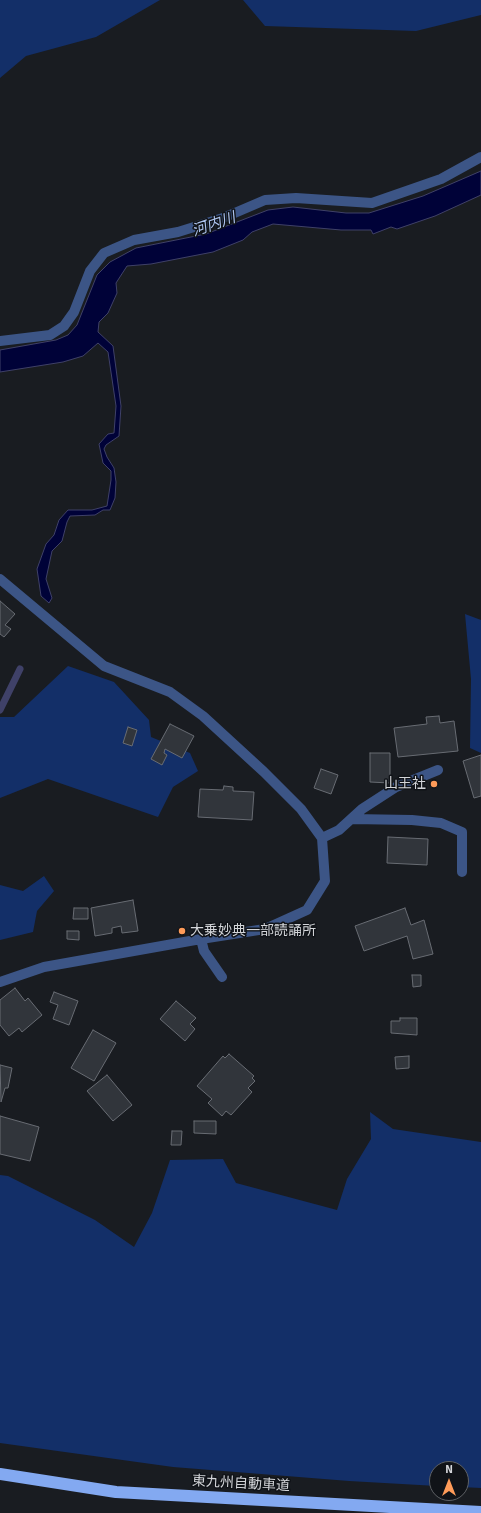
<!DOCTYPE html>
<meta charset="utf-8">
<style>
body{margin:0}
#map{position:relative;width:481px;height:1513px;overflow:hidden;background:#191c21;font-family:Signika,sans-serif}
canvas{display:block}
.north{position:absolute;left:429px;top:1461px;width:40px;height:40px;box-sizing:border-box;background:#101318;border:1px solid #5e6165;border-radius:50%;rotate:0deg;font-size:11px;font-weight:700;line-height:16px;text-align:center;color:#d3d5d9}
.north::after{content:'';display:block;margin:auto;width:14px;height:18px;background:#fe9b59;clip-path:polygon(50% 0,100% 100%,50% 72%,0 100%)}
</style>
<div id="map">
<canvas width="481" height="1513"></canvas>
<div class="north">N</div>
</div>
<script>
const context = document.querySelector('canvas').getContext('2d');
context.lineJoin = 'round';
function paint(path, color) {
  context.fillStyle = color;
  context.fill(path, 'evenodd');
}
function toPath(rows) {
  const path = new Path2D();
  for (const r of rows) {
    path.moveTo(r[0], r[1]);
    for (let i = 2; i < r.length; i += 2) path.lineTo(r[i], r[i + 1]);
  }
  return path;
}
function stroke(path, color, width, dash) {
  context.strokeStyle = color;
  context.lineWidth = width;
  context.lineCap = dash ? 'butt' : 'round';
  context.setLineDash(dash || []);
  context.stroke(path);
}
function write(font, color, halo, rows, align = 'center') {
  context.font = font + ' Signika,"Noto Sans JP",sans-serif';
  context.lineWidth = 3;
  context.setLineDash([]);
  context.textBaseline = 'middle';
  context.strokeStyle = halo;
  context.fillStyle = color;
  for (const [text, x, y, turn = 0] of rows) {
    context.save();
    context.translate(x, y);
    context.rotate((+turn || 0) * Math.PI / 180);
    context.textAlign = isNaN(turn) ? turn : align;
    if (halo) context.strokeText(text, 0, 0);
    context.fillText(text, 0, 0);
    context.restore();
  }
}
const green = toPath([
 [0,0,160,0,96,37,26,56,0,78],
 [243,0,481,0,481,15,416,31,265,26],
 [465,614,481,620,481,753,470,748,471,679],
 [68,666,114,682,149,720,151,737,190,753,198,771,173,787,158,817,48,779,0,798,0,717,14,717],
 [44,876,54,891,37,911,33,932,0,940,0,885,23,891],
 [370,1112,393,1129,481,1142,481,1488,461,1487,461,1469,437,1469,437,1486,349,1481,173,1467,0,1443,0,1175,8,1176,95,1220,134,1247,152,1213,170,1160,223,1159,236,1183,337,1210,347,1179,371,1139]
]);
const water = toPath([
 [481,171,481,195,435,216,397,229,391,227,373,234,371,230,341,230,273,224,252,232,243,240,213,252,151,264,127,266,116,283,117,293,108,313,99,322,98,332,113,346,121,406,119,436,106,445,104,449,107,457,114,468,116,482,115,498,110,510,103,510,95,515,70,516,67,522,62,541,52,551,46,579,52,598,49,603,41,596,37,569,46,544,54,535,59,520,68,510,92,510,107,506,111,480,111,471,103,463,99,444,108,434,114,433,116,406,108,352,98,343,83,356,63,362,0,372,0,350,56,340,68,335,77,325,97,275,110,262,136,248,206,234,268,210,293,207,346,213,369,213,423,196,481,171]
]);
const stream = toPath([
 [0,710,20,669]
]);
const building = toPath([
 [0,601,15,614,5,625,11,629,4,637,0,634,0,601],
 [439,716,440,723,454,721,458,751,398,757,394,728,427,724,426,717,439,716],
 [170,724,194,736,182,758,165,749,164,753,167,755,162,765,151,759,170,724],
 [128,727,137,730,132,746,123,743,128,727],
 [370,753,390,753,390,783,370,782,370,753],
 [481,755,481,796,474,798,463,761,481,755],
 [321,769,338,775,331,794,314,788,321,769],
 [224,786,233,787,233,791,254,792,252,820,198,817,200,789,223,790,224,786],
 [388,837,428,839,427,865,387,863,388,837],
 [133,900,138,931,122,933,121,926,112,928,112,933,95,936,91,908,133,900],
 [74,908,88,908,88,919,73,919,74,908],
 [405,908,411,925,424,920,433,954,413,959,407,936,364,951,355,926,405,908],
 [67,931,79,931,79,940,67,939,67,931],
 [412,975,421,975,421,986,413,987,412,975],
 [15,988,25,1001,28,998,42,1015,22,1032,19,1028,9,1036,0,1025,0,1000,15,988],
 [54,992,78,1001,69,1025,53,1019,58,1005,50,1002,54,992],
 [176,1001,196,1018,190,1024,195,1029,185,1041,160,1019,176,1001],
 [400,1018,417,1018,417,1035,391,1033,391,1021,400,1021,400,1018],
 [93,1030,116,1043,94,1081,71,1068,93,1030],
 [229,1054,254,1076,252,1078,255,1081,248,1088,252,1092,231,1115,226,1111,222,1116,208,1103,212,1099,197,1086,223,1056,225,1058,229,1054],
 [409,1056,409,1068,396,1069,395,1057,409,1056],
 [0,1065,12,1068,8,1088,5,1088,1,1102,0,1065],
 [107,1075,132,1105,113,1121,87,1091,107,1075],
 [0,1116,39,1127,30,1161,0,1154,0,1116],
 [194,1121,216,1121,216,1134,194,1133,194,1121],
 [172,1131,182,1131,181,1145,171,1145,172,1131]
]);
const minor = toPath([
 [0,341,50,335,64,326,74,312,90,271,104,253,134,240,178,232,223,218,265,200,296,198,372,203,441,179,481,157],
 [0,579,104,666,170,692,203,716,264,772,301,809,322,838,325,881,307,910,265,929,201,939,44,967,0,982],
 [352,819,412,820,441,823,462,832,462,872],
 [322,838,339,830,362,809,396,787,438,770],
 [201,939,204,951,222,977]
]);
const highway = toPath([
 [0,1474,116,1492,481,1512]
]);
const markers = [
 [434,784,4,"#fe9b59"],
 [182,931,4,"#fe9b59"]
];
const poiNames = [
 ["山王社",426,784],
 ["大乗妙典一部読誦所",190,931,"left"]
];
const streetNames = [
 ["東九州自動車道",241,1484,3]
];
const waterNames = [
 ["河内川",214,225,-19]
];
paint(green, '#132f68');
paint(water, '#000238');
stroke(water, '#3f4168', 1);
stroke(stream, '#3f4168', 7);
paint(building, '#31353b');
stroke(building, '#686c73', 1);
stroke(minor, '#3c5586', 10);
stroke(highway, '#83a9f1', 12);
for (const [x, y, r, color] of markers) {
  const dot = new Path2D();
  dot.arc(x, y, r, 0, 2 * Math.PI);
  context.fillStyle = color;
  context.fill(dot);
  stroke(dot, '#101318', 1.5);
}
write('14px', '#d3d5d9', '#101318', poiNames, 'right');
write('14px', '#d3d5d9', '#101318', streetNames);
write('italic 15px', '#adc3ed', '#101318', waterNames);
</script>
